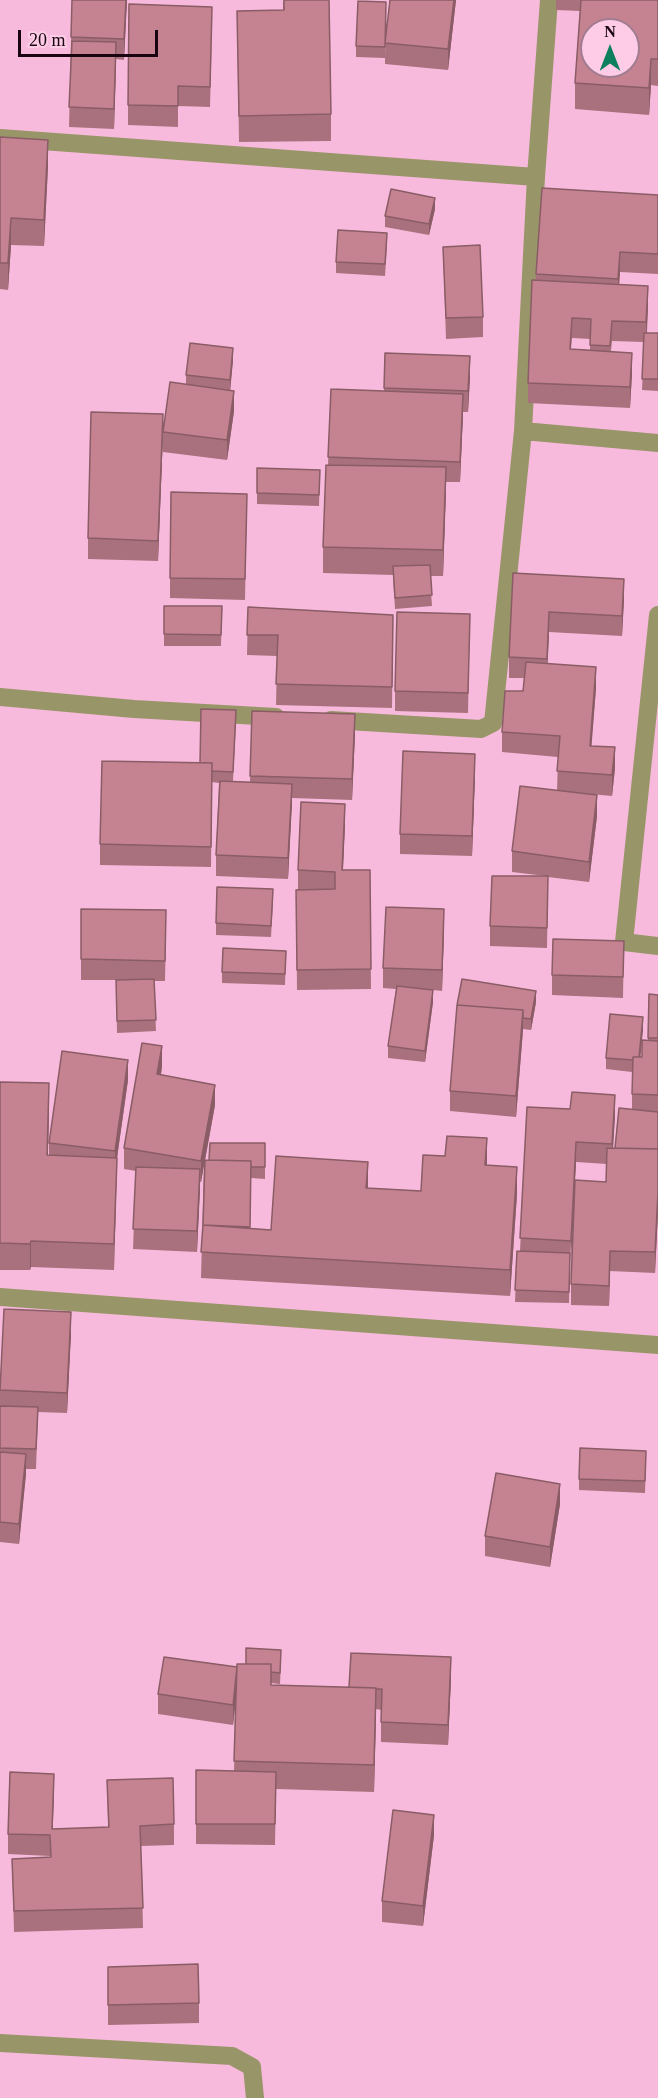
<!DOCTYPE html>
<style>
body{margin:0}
#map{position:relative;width:658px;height:2098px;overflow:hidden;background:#f8badc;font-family:Georgia,serif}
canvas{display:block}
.north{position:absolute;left:580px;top:18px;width:60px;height:60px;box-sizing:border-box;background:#fecce6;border:2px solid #a27c91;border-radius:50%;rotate:0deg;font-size:16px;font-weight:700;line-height:24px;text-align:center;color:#190511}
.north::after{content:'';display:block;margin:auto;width:21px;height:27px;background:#0c7f5c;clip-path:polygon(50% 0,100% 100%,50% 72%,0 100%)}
.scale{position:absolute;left:18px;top:30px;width:140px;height:27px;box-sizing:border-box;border:3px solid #190511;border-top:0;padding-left:8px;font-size:18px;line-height:21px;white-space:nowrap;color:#190511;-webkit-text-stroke:4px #fecce6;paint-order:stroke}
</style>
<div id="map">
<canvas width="658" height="2098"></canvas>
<div class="north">N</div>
<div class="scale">20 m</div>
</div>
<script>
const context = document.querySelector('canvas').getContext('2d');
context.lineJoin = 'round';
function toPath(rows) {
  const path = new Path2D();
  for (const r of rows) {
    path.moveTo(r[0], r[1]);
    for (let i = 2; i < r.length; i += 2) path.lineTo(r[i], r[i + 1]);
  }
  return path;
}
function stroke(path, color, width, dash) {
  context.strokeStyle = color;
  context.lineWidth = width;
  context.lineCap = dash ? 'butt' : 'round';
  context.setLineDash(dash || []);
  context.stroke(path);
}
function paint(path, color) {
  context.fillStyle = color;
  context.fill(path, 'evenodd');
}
const lane = toPath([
 [0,138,536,177]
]);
const street = toPath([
 [523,431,658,443],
 [658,615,624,942,658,946],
 [0,697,134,709,276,717],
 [331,720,481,729,493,723,523,431,536,177,549,0],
 [0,1297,658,1345],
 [0,2043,232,2056,252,2067,255,2098]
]);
const wall = toPath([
 [72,0,127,0,124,60,116,59,114,129,69,127],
 [283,0,331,114,331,141,239,142,237,11,283,10],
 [390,0,456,0,448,70,385,64,385,43],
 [556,0,658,0,658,86,651,85,649,115,575,109,575,83,580,11,556,10],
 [386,2,385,58,356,57,356,46],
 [212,27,210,107,178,106,178,127,128,125,128,105],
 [0,137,48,166,44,246,11,245,8,290,0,289],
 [658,195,658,274,620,272,619,284,648,306,647,333,658,333,658,391,642,390,644,342,612,341,611,351,632,373,630,408,528,403,528,383,536,274],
 [572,338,590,339,590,350,571,349],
 [435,209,429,235,385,227,385,216],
 [387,245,385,276,336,273,336,262],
 [443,247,483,317,483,337,446,339],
 [385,353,470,377,468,412,463,412,460,482,446,482,443,576,430,576,432,606,395,609,393,575,323,573,323,547,328,465,331,389,384,391],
 [233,360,230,390,234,411,227,460,163,452,163,432,186,384,186,375],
 [163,434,158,561,88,559,88,538],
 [257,468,320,470,319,506,257,504],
 [247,494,245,600,170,598,170,578],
 [513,573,624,599,622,636,549,632,547,663,596,688,591,746,615,768,612,796,580,793,597,816,589,882,548,877,547,948,490,946,490,926,546,876,512,872,512,851,557,791,558,757,502,752,502,732,523,691,525,678,509,678,509,657],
 [164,606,222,606,221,646,164,646],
 [248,607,393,636,392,708,276,705,277,656,247,655],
 [470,614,468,713,395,711,395,691],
 [252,711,355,734,352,800,292,798,288,879,216,876,216,855,219,783,212,782,211,867,100,865,100,844,200,763,236,721,233,781,250,782],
 [475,774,472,856,400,854,400,834],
 [345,824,343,870,370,870,371,989,297,990,296,890,298,889,298,870],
 [273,901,271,937,216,935,216,923],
 [444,929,442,991,433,990,433,1002,425,1062,388,1058,388,1046,396,989,383,988,383,968],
 [166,931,165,981,154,981,156,1031,117,1033,116,980,81,980,81,959],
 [624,941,623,998,552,995,552,975],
 [286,951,285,985,222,983,222,972],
 [649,994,658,995,658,1212,655,1273,610,1271,609,1306,571,1305,571,1284,606,1182,607,1164,576,1162,570,1261,569,1303,515,1302,517,1251,520,1251,527,1107,615,1115,613,1148,615,1148,632,1109,632,1072,606,1069,606,1058,643,1029,640,1057,642,1057,648,1040],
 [536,1002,531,1030,523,1029,516,1117,450,1111,450,1091],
 [162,1067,161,1075,215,1105,205,1160,209,1160,265,1143,265,1179,251,1178,250,1229,271,1230,368,1188,421,1191,487,1165,517,1194,510,1296,201,1278,204,1164,201,1182,200,1182,197,1252,133,1249,136,1171,124,1169,124,1148],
 [128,1080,117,1158,114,1270,31,1267,30,1270,0,1270,0,1082,49,1110,48,1155,49,1155,49,1143],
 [71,1333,67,1413,38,1412,36,1469,26,1469,19,1544,0,1542,0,1379],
 [646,1462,645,1493,579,1490,579,1479],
 [560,1504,550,1567,485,1556,485,1536],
 [281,1661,280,1684,271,1683,271,1685,349,1687,451,1678,448,1745,381,1742,381,1710,376,1709,374,1792,276,1789,275,1845,196,1844,196,1770,234,1771,236,1700,233,1725,158,1714,158,1694,246,1664],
 [107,1780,174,1824,174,1845,141,1846,143,1928,14,1932,12,1859,50,1857,50,1856,8,1854,8,1834,54,1794,52,1829,108,1827],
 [434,1835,423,1926,382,1922,382,1901],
 [108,1967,199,2003,199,2023,108,2025]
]);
const shadedWall = toPath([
 [126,0,127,0,124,60,124,39],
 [454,0,456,0,448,70,448,49],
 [116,42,116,63,114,129,114,109],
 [651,59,651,85,649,115,649,88],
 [48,140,48,166,44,246,44,220],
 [435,198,435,209,429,235,429,224],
 [11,218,11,245,8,290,8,263],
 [620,252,620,272,618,300,618,279],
 [648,286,648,306,646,343,646,322],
 [233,348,233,360,230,392,230,380],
 [632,353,632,373,630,408,630,387],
 [470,356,470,377,468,412,468,391],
 [234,391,234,411,227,460,227,440],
 [463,394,463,415,460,482,460,462],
 [163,414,163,434,158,561,158,541],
 [446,467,446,493,443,576,443,550],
 [624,579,624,599,622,636,622,616],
 [549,612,549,632,547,680,547,659],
 [596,667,596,688,590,766,590,746],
 [355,714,355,734,352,800,352,779],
 [615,747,615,768,612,796,612,775],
 [475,754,475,774,472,856,472,836],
 [292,784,292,804,288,879,288,858],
 [597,795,597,816,589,882,589,862],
 [345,804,345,824,342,890,342,870],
 [444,909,444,929,442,991,442,970],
 [433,990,433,1002,425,1062,425,1051],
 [536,991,536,1002,531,1030,531,1019],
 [523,1010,523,1030,516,1117,516,1096],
 [643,1017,643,1029,639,1072,639,1061],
 [162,1046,162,1067,157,1095,157,1074],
 [128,1060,128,1080,117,1158,114,1270,115,1151],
 [49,1083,49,1110,47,1182,47,1155],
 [215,1085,215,1105,201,1182,201,1161],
 [615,1095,615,1115,612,1165,612,1144],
 [487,1138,487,1165,485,1165],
 [576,1142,576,1162,571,1261,571,1241],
 [368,1162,368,1189,366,1188],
 [517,1167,517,1194,510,1296,510,1270],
 [200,1169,200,1190,197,1252,197,1231],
 [658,1192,658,1212,655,1273,655,1252],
 [31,1241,31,1267,30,1270,30,1244],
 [610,1251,610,1271,609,1306,609,1286],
 [71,1312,71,1333,67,1413,67,1393],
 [26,1454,26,1475,19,1544,19,1524],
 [560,1484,560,1504,550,1567,550,1547],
 [451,1657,451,1678,448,1745,448,1725],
 [237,1667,237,1688,233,1725,233,1705],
 [376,1688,376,1714,374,1792,374,1765],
 [54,1774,54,1794,52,1849,52,1829],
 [434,1815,434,1835,423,1926,423,1906]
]);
const building = toPath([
 [72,0,126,0,124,39,71,37,72,0],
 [284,0,329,0,331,114,239,116,237,11,284,10,284,0],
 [390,0,454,0,448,49,385,43,390,0],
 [581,0,658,0,658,59,651,59,649,88,575,83,581,0],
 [592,30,628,30,628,66,592,66,592,30],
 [358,1,386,2,385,47,356,46,358,1],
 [129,4,212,7,210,87,178,86,178,106,128,105,129,4],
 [72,41,116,42,114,109,69,107,72,41],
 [0,137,48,140,44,220,11,218,8,263,0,263,0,137],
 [542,188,658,195,658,254,620,252,618,279,536,274,542,188],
 [391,189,435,198,429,224,385,216,391,189],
 [338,230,387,233,385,264,336,262,338,230],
 [480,245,483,317,446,318,443,247,480,245],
 [532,280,648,286,646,322,612,321,610,346,590,345,591,319,572,318,570,349,632,353,630,387,528,383,532,280],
 [644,333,658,333,658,379,642,379,644,333],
 [190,343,233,348,230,380,186,375,190,343],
 [385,353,470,356,468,391,384,388,385,353],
 [170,382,234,391,227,440,163,432,170,382],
 [331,389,463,394,460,462,328,457,331,389],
 [91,412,163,414,158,541,88,538,91,412],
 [326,465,446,467,443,550,323,547,326,465],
 [257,468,320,470,319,495,257,493,257,468],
 [171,492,247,494,245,579,170,578,171,492],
 [430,565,432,595,395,598,393,566,430,565],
 [513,573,624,579,622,616,549,612,547,659,509,657,513,573],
 [164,606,222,606,221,635,164,634,164,606],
 [248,607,393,615,392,687,276,684,278,635,247,635,248,607],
 [397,612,470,614,468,693,395,691,397,612],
 [526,662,596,667,590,746,615,747,612,775,557,771,560,736,502,732,505,691,523,691,526,662],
 [201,709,236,710,233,772,212,771,212,763,200,763,201,709],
 [252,711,355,714,352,779,250,776,252,711],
 [403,751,475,754,472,836,400,834,403,751],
 [102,761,212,763,211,847,100,844,102,761],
 [220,781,292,784,288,858,216,855,220,781],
 [520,786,597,795,589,862,512,851,520,786],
 [301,802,345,804,342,870,370,870,371,969,297,970,296,890,335,889,335,872,298,870,301,802],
 [492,876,548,876,547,928,490,926,492,876],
 [217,887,273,889,271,926,216,923,217,887],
 [386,907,444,909,442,970,383,968,386,907],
 [81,909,166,910,165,961,81,959,81,909],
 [553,939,624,941,623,977,552,975,553,939],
 [223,948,286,951,285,974,222,972,223,948],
 [154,979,156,1020,117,1021,116,980,154,979],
 [462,979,536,991,531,1019,523,1018,523,1010,457,1005,462,979],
 [397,986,433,990,425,1051,388,1046,397,986],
 [649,994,658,995,658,1038,648,1038,649,994],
 [457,1005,523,1010,516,1096,450,1091,457,1005],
 [610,1014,643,1017,639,1057,633,1057,633,1060,606,1058,610,1014],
 [642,1040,658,1041,658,1095,632,1094,633,1057,642,1057,642,1040],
 [142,1043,162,1046,157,1074,215,1085,201,1161,124,1148,142,1043],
 [62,1051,128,1060,115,1151,49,1143,62,1051],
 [0,1082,49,1083,47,1155,117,1158,114,1244,31,1241,30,1244,0,1243,0,1082],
 [572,1092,615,1095,612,1144,576,1142,571,1241,520,1238,527,1107,570,1109,572,1092],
 [619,1108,658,1112,658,1149,615,1148,619,1108],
 [447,1136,487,1138,485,1165,517,1167,510,1270,201,1252,203,1225,271,1230,276,1156,368,1162,366,1188,421,1191,423,1155,445,1156,447,1136],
 [210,1143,265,1143,265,1167,251,1167,251,1161,209,1160,210,1143],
 [607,1148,658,1149,658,1192,655,1252,610,1251,609,1286,571,1284,575,1180,606,1182,607,1148],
 [205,1160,251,1161,250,1227,203,1225,205,1160],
 [136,1167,200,1169,197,1231,133,1229,136,1167],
 [517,1251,570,1253,569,1292,515,1290,517,1251],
 [4,1309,71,1312,67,1393,0,1390,4,1309],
 [0,1406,38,1407,36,1449,0,1448,0,1406],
 [580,1448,646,1451,645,1481,579,1479,580,1448],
 [0,1452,26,1454,19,1524,0,1522,0,1452],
 [496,1473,560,1484,550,1547,485,1536,496,1473],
 [246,1648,281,1650,280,1673,271,1672,271,1664,246,1664,246,1648],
 [351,1653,451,1657,448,1725,381,1722,382,1689,376,1689,376,1688,349,1687,351,1653],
 [164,1657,237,1667,233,1705,158,1694,164,1657],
 [237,1664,271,1664,271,1685,376,1688,374,1765,234,1761,237,1664],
 [196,1770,276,1772,275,1824,196,1824,196,1770],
 [10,1772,54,1774,52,1829,109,1827,107,1780,173,1778,174,1824,140,1826,143,1908,14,1911,12,1859,51,1857,50,1835,8,1834,10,1772],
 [393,1810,434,1815,423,1906,382,1901,393,1810],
 [198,1964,199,2003,108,2005,108,1967,198,1964]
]);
stroke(lane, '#989668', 18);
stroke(street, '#989668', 18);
paint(wall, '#a9717d');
paint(shadedWall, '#8a5c66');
paint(building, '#c58391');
stroke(building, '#8a5c66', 1.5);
</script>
